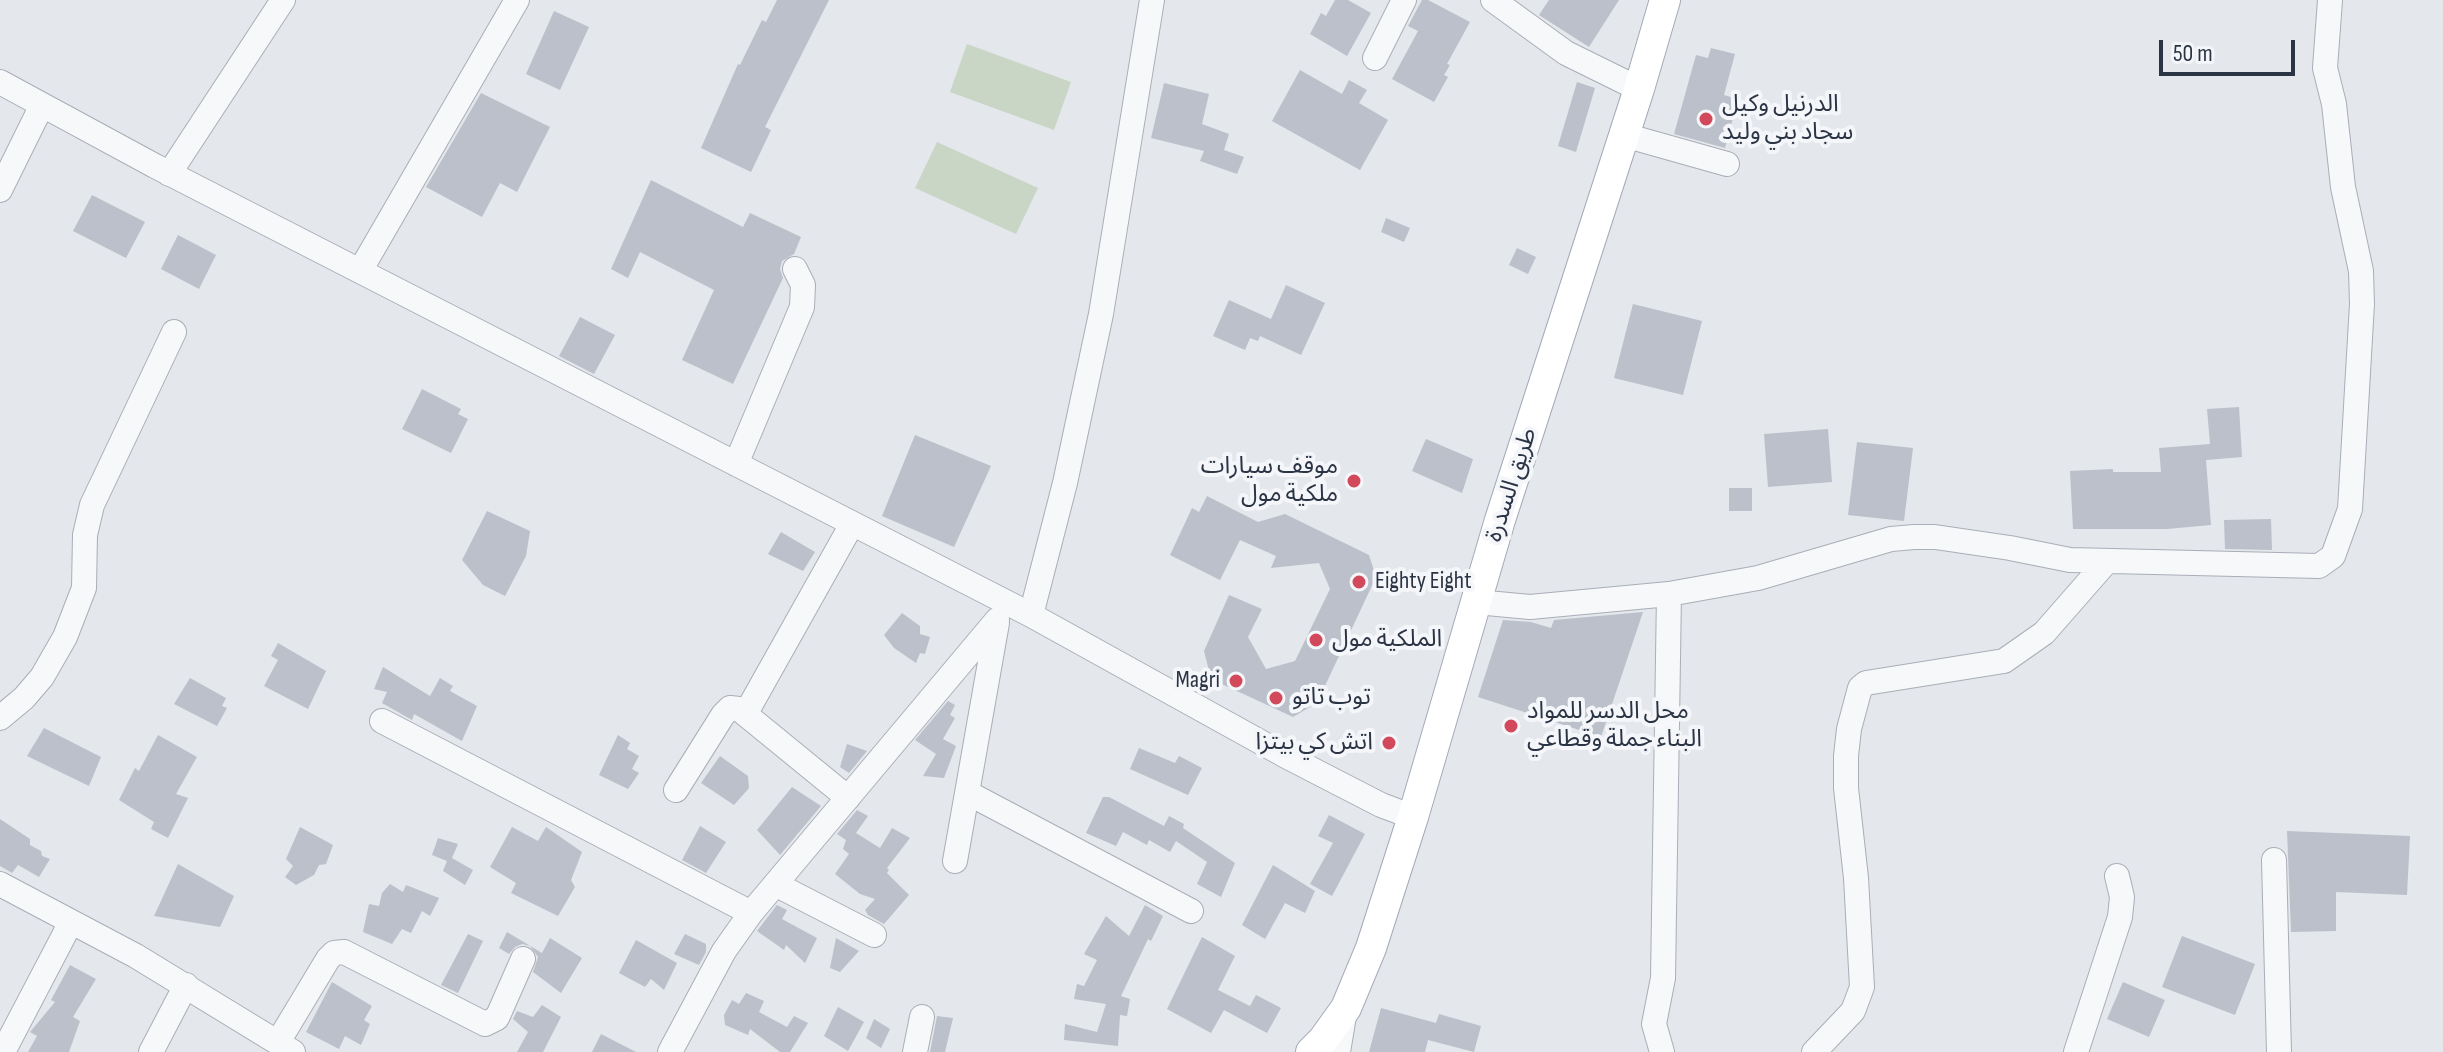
<!DOCTYPE html>
<meta charset="utf-8">
<style>
body{margin:0}
#map{position:relative;width:2443px;height:1052px;overflow:hidden;background:#e4e7ec;font-family:"Sofia Sans Condensed",sans-serif}
canvas{display:block}
.scale{position:absolute;left:2159px;top:40px;width:136px;height:36px;box-sizing:border-box;border:4px solid #2b3445;border-top:0;padding-left:10px;font-size:24px;line-height:28px;white-space:nowrap;color:#2b3445;-webkit-text-stroke:6px #f4f6f9;paint-order:stroke}
</style>
<div id="map">
<canvas width="2443" height="1052"></canvas>
<div class="scale">50 m</div>
</div>
<script>
const context = document.querySelector('canvas').getContext('2d');
context.lineJoin = 'round';
function paint(path, color) {
  context.fillStyle = color;
  context.fill(path, 'evenodd');
}
function toPath(rows) {
  const path = new Path2D();
  for (const r of rows) {
    path.moveTo(r[0], r[1]);
    for (let i = 2; i < r.length; i += 2) path.lineTo(r[i], r[i + 1]);
  }
  return path;
}
function stroke(path, color, width, dash) {
  context.strokeStyle = color;
  context.lineWidth = width;
  context.lineCap = dash ? 'butt' : 'round';
  context.setLineDash(dash || []);
  context.stroke(path);
}
function write(font, color, halo, rows, align = 'center') {
  context.font = font + ' "Sofia Sans Condensed","Noto Sans Arabic",sans-serif';
  context.lineWidth = 8;
  context.setLineDash([]);
  context.textBaseline = 'middle';
  context.strokeStyle = halo;
  context.fillStyle = color;
  for (const [text, x, y, turn = 0] of rows) {
    context.save();
    context.translate(x, y);
    context.rotate((+turn || 0) * Math.PI / 180);
    context.textAlign = isNaN(turn) ? turn : align;
    if (halo) context.strokeText(text, 0, 0);
    context.fillText(text, 0, 0);
    context.restore();
  }
}
const green = toPath([
 [967,44,1071,82,1054,130,950,92],
 [937,142,1038,188,1016,234,915,188]
]);
const building = toPath([
 [777,0,829,0,765,127,771,130,751,172,701,148,738,64,740,65,762,20,766,22],
 [1335,0,1348,0,1371,13,1347,56,1310,34,1321,13,1326,16],
 [1422,0,1428,0,1470,22,1447,64,1450,65,1444,75,1448,77,1434,102,1392,79,1418,31,1408,26],
 [1549,0,1619,0,1589,47,1539,15],
 [554,11,589,27,560,90,526,74],
 [1711,48,1735,54,1724,95,1738,99,1725,148,1674,134,1696,55,1708,58],
 [1300,70,1342,94,1349,80,1367,90,1359,103,1388,120,1360,170,1272,121],
 [1577,82,1595,88,1576,152,1558,146],
 [1164,83,1209,94,1202,124,1229,134,1224,150,1244,157,1237,174,1200,161,1204,151,1151,138],
 [481,93,550,127,517,192,500,183,482,217,426,187],
 [651,180,743,227,750,213,801,237,794,254,782,261,780,269,783,278,733,384,682,360,714,290,640,252,628,278,611,269],
 [92,195,145,222,126,258,73,231],
 [1386,218,1410,228,1404,242,1381,232],
 [178,235,216,255,199,289,161,269],
 [1517,248,1536,257,1528,274,1509,265],
 [1286,285,1325,303,1301,355,1260,336,1258,341,1250,338,1245,350,1213,336,1229,300,1271,319],
 [1633,304,1702,321,1683,395,1614,378],
 [580,317,615,335,594,374,559,356],
 [422,389,461,409,458,414,468,419,451,453,402,429],
 [2239,407,2242,457,2206,460,2211,525,2167,529,2073,529,2070,471,2113,469,2113,472,2161,472,2159,448,2210,444,2207,409],
 [1828,429,1832,482,1768,487,1764,434],
 [915,435,991,466,954,547,882,516],
 [1426,439,1473,459,1462,493,1412,471],
 [1857,442,1913,448,1904,521,1848,515],
 [1729,488,1752,488,1752,511,1729,511],
 [1207,496,1258,522,1285,514,1369,555,1376,577,1317,703,1293,717,1211,679,1204,651,1229,595,1262,609,1248,637,1266,669,1295,661,1330,589,1319,563,1271,568,1276,556,1240,540,1220,580,1170,555,1192,508,1199,512],
 [487,511,530,531,526,556,505,596,483,585,462,560],
 [2271,519,2272,550,2225,549,2224,520],
 [781,532,815,552,803,571,768,554],
 [1643,612,1601,737,1478,697,1503,620,1531,622,1551,628,1554,620],
 [902,613,920,626,920,634,930,637,925,654,920,653,916,663,894,648,884,635],
 [278,643,326,671,308,709,264,686,278,660,271,656],
 [383,667,430,696,440,678,453,686,450,691,477,706,462,741,414,714,412,720,382,703,387,692,374,689],
 [190,678,226,698,222,706,227,708,217,726,174,704],
 [948,701,955,705,950,715,955,718,943,739,956,746,944,778,923,776,936,754,915,740],
 [44,728,101,757,89,786,27,756],
 [158,735,197,757,176,794,188,798,168,838,151,829,154,822,119,800,135,768,139,771],
 [618,735,630,743,627,749,639,756,632,769,639,773,628,789,599,775],
 [847,744,867,751,849,773,840,767],
 [1139,748,1175,763,1179,756,1202,768,1188,795,1130,769],
 [720,756,748,776,749,788,734,805,701,783],
 [792,787,821,806,780,855,757,830],
 [1103,797,1109,797,1164,826,1169,816,1184,824,1183,828,1235,863,1221,897,1197,884,1207,862,1176,841,1170,852,1149,840,1147,845,1123,832,1116,846,1086,833],
 [857,810,868,816,856,833,880,848,892,828,910,838,887,868,889,870,887,873,909,895,884,924,868,915,865,910,875,899,860,894,835,874,849,854,843,849,846,840,837,834],
 [1329,815,1365,834,1332,896,1310,884,1333,843,1318,836],
 [0,819,30,839,30,845,41,851,42,856,50,859,39,877,18,865,12,873,0,866],
 [700,826,726,842,706,873,682,860],
 [300,827,333,845,326,864,319,865,314,875,296,885,285,877,293,866,286,859],
 [512,827,538,841,546,827,582,852,571,880,575,887,558,916,511,893,516,883,490,867],
 [2287,831,2410,836,2407,895,2336,892,2336,931,2291,932],
 [438,838,458,844,452,858,473,870,465,885,443,871,447,861,432,855],
 [178,864,234,896,220,927,154,916],
 [1273,865,1315,891,1305,913,1285,903,1265,939,1242,925],
 [390,884,403,892,406,885,439,898,430,916,422,911,411,933,402,929,392,944,363,932,369,904,379,906,382,893],
 [777,905,787,910,782,919,817,938,805,963,786,945,784,950,757,931],
 [1145,905,1163,916,1151,941,1148,939,1121,996,1130,999,1127,1016,1120,1015,1118,1046,1064,1040,1065,1024,1097,1032,1106,1004,1074,999,1077,984,1084,986,1097,960,1084,954,1106,916,1129,936],
 [507,932,542,953,550,938,582,958,561,993,533,972,538,957,530,946,522,944,515,947,509,954,499,948],
 [468,934,483,941,458,993,441,985],
 [685,934,706,944,706,952,699,965,674,954],
 [2182,936,2255,964,2235,1015,2162,987],
 [1202,937,1235,956,1218,990,1250,1006,1256,995,1281,1008,1267,1033,1224,1010,1211,1033,1167,1009],
 [836,938,859,951,840,972,830,968],
 [636,940,677,963,664,990,651,979,645,987,619,973],
 [70,965,96,979,73,1017,80,1021,69,1052,28,1052,37,1036,30,1032,55,1002,51,1000],
 [332,982,372,1006,364,1020,370,1024,361,1045,345,1036,339,1049,306,1032],
 [2123,982,2165,1000,2149,1037,2107,1019],
 [746,993,764,1001,759,1012,787,1027,794,1016,808,1023,790,1052,780,1052,750,1029,748,1035,725,1025,724,1015,732,1000,739,1004],
 [542,1005,561,1017,543,1052,517,1052,528,1032,513,1019,517,1011,533,1017],
 [838,1007,864,1022,848,1051,824,1036],
 [1381,1008,1436,1023,1439,1014,1481,1026,1474,1052,1428,1040,1425,1052,1369,1052],
 [937,1016,953,1018,945,1052,930,1052],
 [874,1019,890,1029,881,1048,866,1038],
 [601,1034,636,1052,592,1052]
]);
const minor = toPath([
 [1493,0,1566,53,1639,89],
 [1375,58,1404,0],
 [0,82,155,166,1031,615,1284,755,1381,805,1413,817],
 [1624,135,1727,164],
 [169,174,283,0],
 [0,190,42,105],
 [360,271,517,0],
 [736,464,802,307,803,285,795,269],
 [1476,602,1530,607,1669,594,1758,578,1891,539,1914,537,1935,537,2010,548,2070,560,2319,566,2333,556,2350,509,2362,304,2361,271,2343,187,2334,104,2325,68,2330,0],
 [1031,615,1065,483,1101,314,1152,0],
 [746,713,852,524],
 [0,718,24,698,42,677,65,637,84,588,85,535,92,505,174,332],
 [382,721,751,913],
 [676,790,723,715,730,708,739,709,848,798],
 [968,793,1191,911],
 [2274,860,2279,1052],
 [955,861,997,623],
 [0,884,136,956,293,1052],
 [777,885,874,935],
 [278,1042,328,959,334,953,344,952,485,1024,497,1018,523,959],
 [3,1052,71,922],
 [151,1052,186,985],
 [670,1052,724,951,751,913,997,620],
 [915,1052,922,1017],
 [1338,1052,1345,1010],
 [1662,1052,1654,1024,1663,978,1669,594],
 [1814,1052,1853,1011,1862,987,1856,878,1846,788,1846,756,1849,729,1860,688,1866,683,2004,661,2044,633,2107,561],
 [2076,1052,2120,917,2122,897,2117,876]
]);
const major = toPath([
 [1311,1052,1323,1040,1346,1008,1371,948,1413,817,1500,520,1639,89,1665,0]
]);
const markers = [
 [1706,119,8,"#d1495b"],
 [1354,481,8,"#d1495b"],
 [1359,582,8,"#d1495b"],
 [1316,640,8,"#d1495b"],
 [1236,681,8,"#d1495b"],
 [1276,698,8,"#d1495b"],
 [1511,726,8,"#d1495b"],
 [1389,743,8,"#d1495b"]
];
const poiNames = [
 ["الدرنيل وكيل",1722,105],
 ["سجاد بني وليد",1722,133],
 ["موقف سيارات",1338,467,"right"],
 ["ملكية مول",1338,495,"right"],
 ["Eighty Eight",1375,582],
 ["الملكية مول",1332,640],
 ["Magri",1220,681,"right"],
 ["توب تاتو",1292,698],
 ["محل الدسر للمواد",1527,712],
 ["البناء جملة وقطاعي",1527,740],
 ["اتش كي بيتزا",1373,743,"right"]
];
const streetNames = [
 ["طريق السدرة",1512,485,-72]
];
paint(green, '#c9d6c5');
paint(building, '#bbc0ca');
stroke(minor, '#a9aeb7', 26);
stroke(major, '#a3abb8', 32);
stroke(minor, '#f7f8fa', 24);
stroke(major, '#fff', 30);
for (const [x, y, r, color] of markers) {
  const dot = new Path2D();
  dot.arc(x, y, r, 0, 2 * Math.PI);
  context.fillStyle = color;
  context.fill(dot);
  stroke(dot, '#f4f6f9', 3);
}
write('24px', '#2b3445', '#f4f6f9', poiNames, 'left');
write('24px', '#2b3445', '#f4f6f9', streetNames);
</script>
